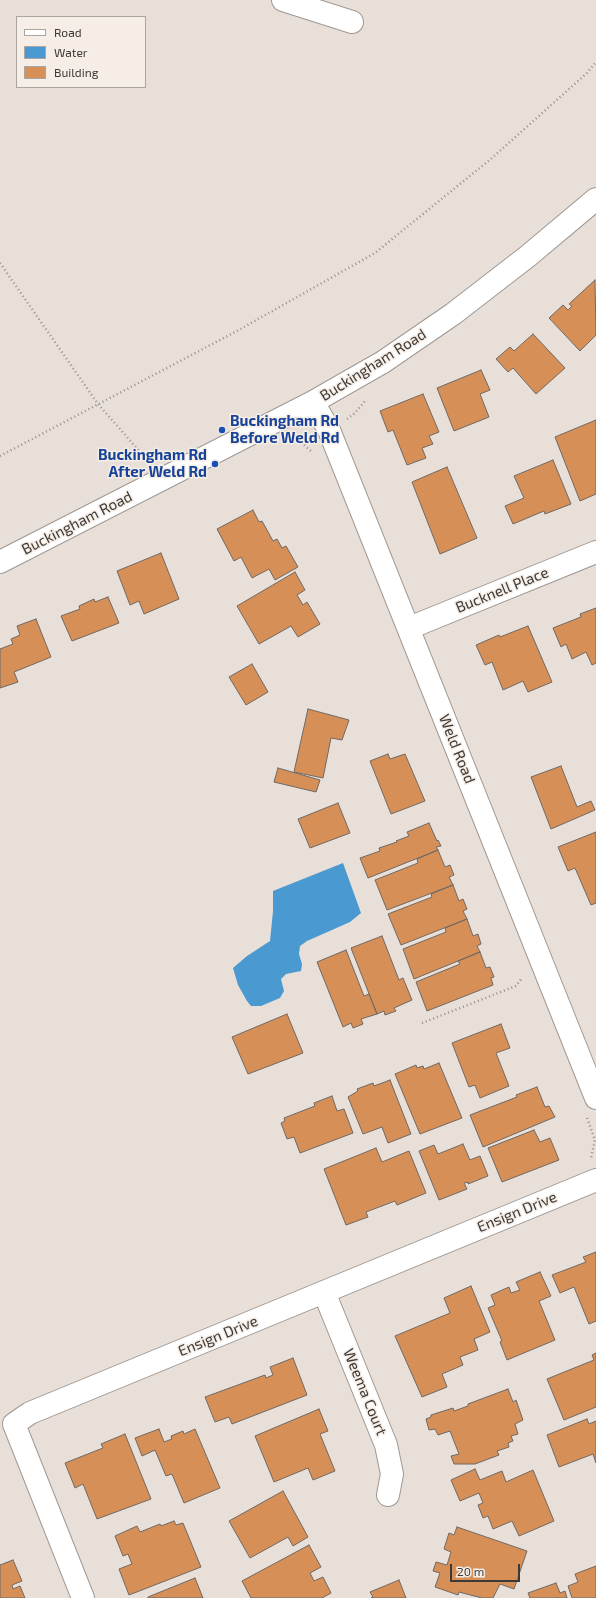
<!DOCTYPE html>
<style>
body{margin:0}
#map{position:relative;width:596px;height:1598px;overflow:hidden;background:#e8dfd9;font-family:"Exo 2",sans-serif}
canvas{display:block}
.legend{position:absolute;left:16px;top:16px;width:130px;height:72px;box-sizing:border-box;background:#f5ede6;border:1px solid #aba5a0;margin:0;padding:5px 7px;list-style:none;font-size:12px;color:#3c3936}
.legend li{display:flex;align-items:center;gap:8px;height:20px}
.legend b{width:20px;border:1px solid #aba5a0}
.scale{position:absolute;left:450px;top:1564px;width:70px;height:18px;box-sizing:border-box;border:2px solid #3c3936;border-top:0;padding-left:5px;font-size:12px;line-height:14px;white-space:nowrap;color:#3c3936;-webkit-text-stroke:3px #f5ede6;paint-order:stroke}
</style>
<div id="map">
<canvas width="596" height="1598"></canvas>
<ul class="legend">
<li><b style="height:5px;background:#fff"></b>Road</li>
<li><b style="height:11px;background:#4a99d0"></b>Water</li>
<li><b style="height:11px;background:#d78f58"></b>Building</li>
</ul>
<div class="scale">20 m</div>
</div>
<script>
const context = document.querySelector('canvas').getContext('2d');
context.lineJoin = 'round';
function paint(path, color) {
  context.fillStyle = color;
  context.fill(path, 'evenodd');
}
function toPath(rows) {
  const path = new Path2D();
  for (const r of rows) {
    path.moveTo(r[0], r[1]);
    for (let i = 2; i < r.length; i += 2) path.lineTo(r[i], r[i + 1]);
  }
  return path;
}
function stroke(path, color, width, dash) {
  context.strokeStyle = color;
  context.lineWidth = width;
  context.lineCap = dash ? 'butt' : 'round';
  context.setLineDash(dash || []);
  context.stroke(path);
}
function write(font, color, halo, rows, align = 'center') {
  context.font = font + ' "Exo 2",sans-serif';
  context.lineWidth = 3;
  context.setLineDash([]);
  context.textBaseline = 'middle';
  context.strokeStyle = halo;
  context.fillStyle = color;
  for (const [text, x, y, turn = 0] of rows) {
    context.save();
    context.translate(x, y);
    context.rotate((+turn || 0) * Math.PI / 180);
    context.textAlign = isNaN(turn) ? turn : align;
    if (halo) context.strokeText(text, 0, 0);
    context.fillText(text, 0, 0);
    context.restore();
  }
}
const water = toPath([
 [343,863,361,913,350,922,307,941,300,946,299,954,302,964,301,971,286,974,281,979,284,991,280,998,261,1006,251,1006,247,1001,238,985,233,968,247,956,270,941,273,911,273,891]
]);
const building = toPath([
 [595,280,596,335,580,351,549,318,563,305,568,310,572,306,569,304,595,280],
 [533,334,565,368,536,394,513,368,508,372,496,359,510,347,514,351,533,334],
 [481,370,490,390,480,394,489,417,454,431,437,388,481,370],
 [423,394,439,432,429,436,433,444,422,448,426,458,407,465,393,430,388,432,380,411,423,394],
 [596,420,596,494,580,501,555,437,596,420],
 [553,460,571,504,545,514,544,511,513,524,505,506,524,498,514,476,553,460],
 [447,467,477,538,440,554,412,482,447,467],
 [253,510,259,522,262,521,273,541,277,539,282,548,286,546,298,567,275,580,269,569,252,578,241,557,234,561,217,529,253,510],
 [161,553,179,599,144,614,139,601,130,605,117,571,161,553],
 [295,572,305,590,297,595,303,605,307,602,320,624,298,637,291,626,259,644,237,606,295,572],
 [108,597,119,623,72,641,61,616,80,609,79,606,94,599,95,602,108,597],
 [596,608,596,663,592,665,586,652,572,659,566,644,561,647,553,628,581,617,580,614,596,608],
 [36,619,51,657,14,672,18,682,0,688,0,649,13,644,11,639,20,635,17,626,36,619],
 [528,626,552,682,528,692,523,681,503,690,492,662,485,665,476,645,499,635,500,637,528,626],
 [252,664,268,692,246,705,229,677,252,664],
 [308,709,349,720,342,740,331,738,323,778,294,772,308,709],
 [388,754,390,759,405,754,425,801,391,814,370,761,388,754],
 [561,766,577,807,591,801,595,810,551,829,531,777,561,766],
 [278,768,320,780,316,792,274,782,278,768],
 [338,803,350,833,310,848,298,819,338,803],
 [429,823,437,841,438,840,441,846,436,847,438,850,368,878,360,858,380,851,379,848,397,842,396,841,409,836,407,832,429,823],
 [596,832,596,903,591,905,575,868,568,871,558,847,596,832],
 [438,850,445,867,450,865,454,875,449,877,453,885,387,910,375,880,418,863,417,859,438,850],
 [453,885,459,901,463,899,467,909,463,911,467,919,401,945,388,914,432,897,431,894,453,885],
 [467,919,473,936,478,934,481,944,477,946,480,952,414,979,403,949,446,932,445,928,467,919],
 [382,936,399,980,403,978,412,1000,394,1008,396,1011,385,1015,384,1011,377,1014,351,948,382,936],
 [346,950,364,996,369,994,377,1014,361,1019,363,1024,353,1028,351,1023,343,1027,317,962,346,950],
 [480,952,486,968,490,967,494,977,491,978,493,985,427,1011,416,982,460,964,458,961,480,952],
 [287,1014,303,1053,248,1074,232,1037,287,1014],
 [501,1024,510,1048,496,1053,509,1086,480,1098,475,1085,469,1087,452,1043,501,1024],
 [439,1063,462,1118,420,1134,395,1074,416,1065,417,1068,423,1066,424,1069,439,1063],
 [390,1080,411,1134,388,1143,382,1127,363,1134,348,1097,358,1091,357,1089,373,1083,374,1086,390,1080],
 [537,1087,545,1107,549,1106,555,1117,483,1147,470,1115,517,1097,516,1095,537,1087],
 [332,1096,337,1111,344,1109,353,1133,300,1153,294,1137,287,1139,281,1123,285,1121,284,1118,315,1106,314,1103,332,1096],
 [534,1130,540,1142,550,1138,559,1160,502,1182,488,1148,534,1130],
 [463,1144,470,1160,480,1156,488,1176,468,1184,468,1182,464,1183,467,1189,439,1200,419,1151,434,1145,438,1154,463,1144],
 [376,1148,382,1162,409,1151,426,1193,397,1205,395,1201,366,1212,368,1217,346,1225,324,1169,376,1148],
 [596,1252,596,1321,589,1324,574,1287,560,1293,552,1275,586,1262,583,1257,596,1252],
 [540,1272,551,1296,539,1301,555,1340,507,1360,500,1342,502,1341,488,1308,495,1305,491,1295,509,1287,511,1293,520,1290,516,1282,540,1272],
 [471,1286,490,1332,474,1339,478,1350,460,1357,463,1365,442,1374,447,1387,422,1397,395,1336,450,1313,444,1298,471,1286],
 [596,1353,596,1407,564,1420,547,1379,594,1360,592,1355,596,1353],
 [293,1358,307,1395,232,1424,229,1417,215,1422,205,1397,265,1375,266,1378,273,1375,270,1367,293,1358],
 [508,1389,513,1402,516,1400,523,1420,515,1424,518,1434,511,1436,513,1441,508,1443,509,1447,497,1451,499,1455,475,1464,454,1464,451,1456,459,1454,450,1431,438,1435,435,1429,429,1430,426,1419,431,1417,431,1415,453,1408,454,1411,468,1406,468,1404,508,1389],
 [319,1409,328,1431,320,1434,335,1471,313,1480,308,1468,274,1482,255,1436,319,1409],
 [587,1419,589,1424,596,1421,596,1463,593,1454,559,1467,547,1435,587,1419],
 [159,1429,164,1442,172,1439,171,1436,183,1431,184,1434,195,1429,220,1488,184,1503,172,1474,166,1476,155,1450,142,1456,135,1438,159,1429],
 [125,1434,151,1499,97,1519,83,1484,75,1488,65,1463,103,1448,101,1444,125,1434],
 [475,1469,480,1480,502,1471,506,1482,533,1470,554,1521,519,1536,512,1521,493,1529,488,1516,483,1518,478,1505,483,1503,479,1493,460,1501,451,1480,475,1469],
 [283,1491,308,1537,293,1546,288,1537,250,1558,229,1521,283,1491],
 [174,1521,176,1525,183,1523,201,1567,129,1595,119,1569,132,1564,128,1554,123,1556,115,1536,137,1526,140,1532,160,1524,161,1526,174,1521],
 [457,1527,527,1551,514,1589,500,1584,493,1598,482,1598,459,1592,458,1595,435,1587,440,1573,433,1571,436,1562,447,1565,451,1552,444,1549,449,1533,454,1535,457,1527],
 [309,1545,321,1567,310,1573,314,1581,323,1577,331,1593,322,1598,251,1598,242,1581,309,1545],
 [13,1560,22,1581,12,1585,13,1589,20,1586,25,1598,0,1598,0,1565,13,1560],
 [596,1566,596,1598,572,1598,568,1586,578,1582,575,1574,596,1566],
 [195,1578,203,1598,148,1598,148,1597,195,1578],
 [399,1580,406,1598,371,1598,373,1597,370,1592,399,1580],
 [556,1583,560,1593,565,1591,567,1598,530,1598,528,1593,556,1583]
]);
const path = toPath([
 [0,263,98,404,148,461],
 [347,419,355,413,365,401],
 [289,440,303,444,312,452],
 [0,456,237,331,375,253,492,158,587,73,596,62],
 [422,1023,516,986,522,978],
 [587,1118,595,1140,591,1158]
]);
const minor = toPath([
 [283,0,352,22],
 [313,402,329,430,596,1098],
 [0,562,313,402,383,362,453,314,528,256,596,199],
 [409,628,596,552],
 [324,1292,386,1445,392,1474,388,1495],
 [83,1598,14,1424,30,1413,596,1180]
]);
const markers = [
 [222,430,4,"#1a4fb4"],
 [215,464,4,"#1a4fb4"]
];
const streetNames = [
 ["Buckingham Road",373,365,-32],
 ["Buckingham Road",77,523,-27],
 ["Bucknell Place",502,590,-22],
 ["Weld Road",457,749,68],
 ["Ensign Drive",517,1212,-22],
 ["Ensign Drive",218,1336,-22],
 ["Weema Court",365,1392,68]
];
const transitNames = [
 ["Buckingham Rd",230,421],
 ["Before Weld Rd",230,438],
 ["Buckingham Rd",207,455,"right"],
 ["After Weld Rd",207,472,"right"]
];
paint(water, '#4a99d0');
paint(building, '#d78f58');
stroke(building, '#6f6862', 1);
stroke(minor, '#a09892', 24);
stroke(path, '#96908b', 2.5, [1, 3]);
stroke(minor, '#fff', 22);
for (const [x, y, r, color] of markers) {
  const dot = new Path2D();
  dot.arc(x, y, r, 0, 2 * Math.PI);
  context.fillStyle = color;
  context.fill(dot);
  stroke(dot, '#f5ede6', 1.5);
}
write('15px', '#3c3936', '#f5ede6', streetNames);
write('bold 15px', '#164399', '#f5ede6', transitNames, 'left');
</script>
